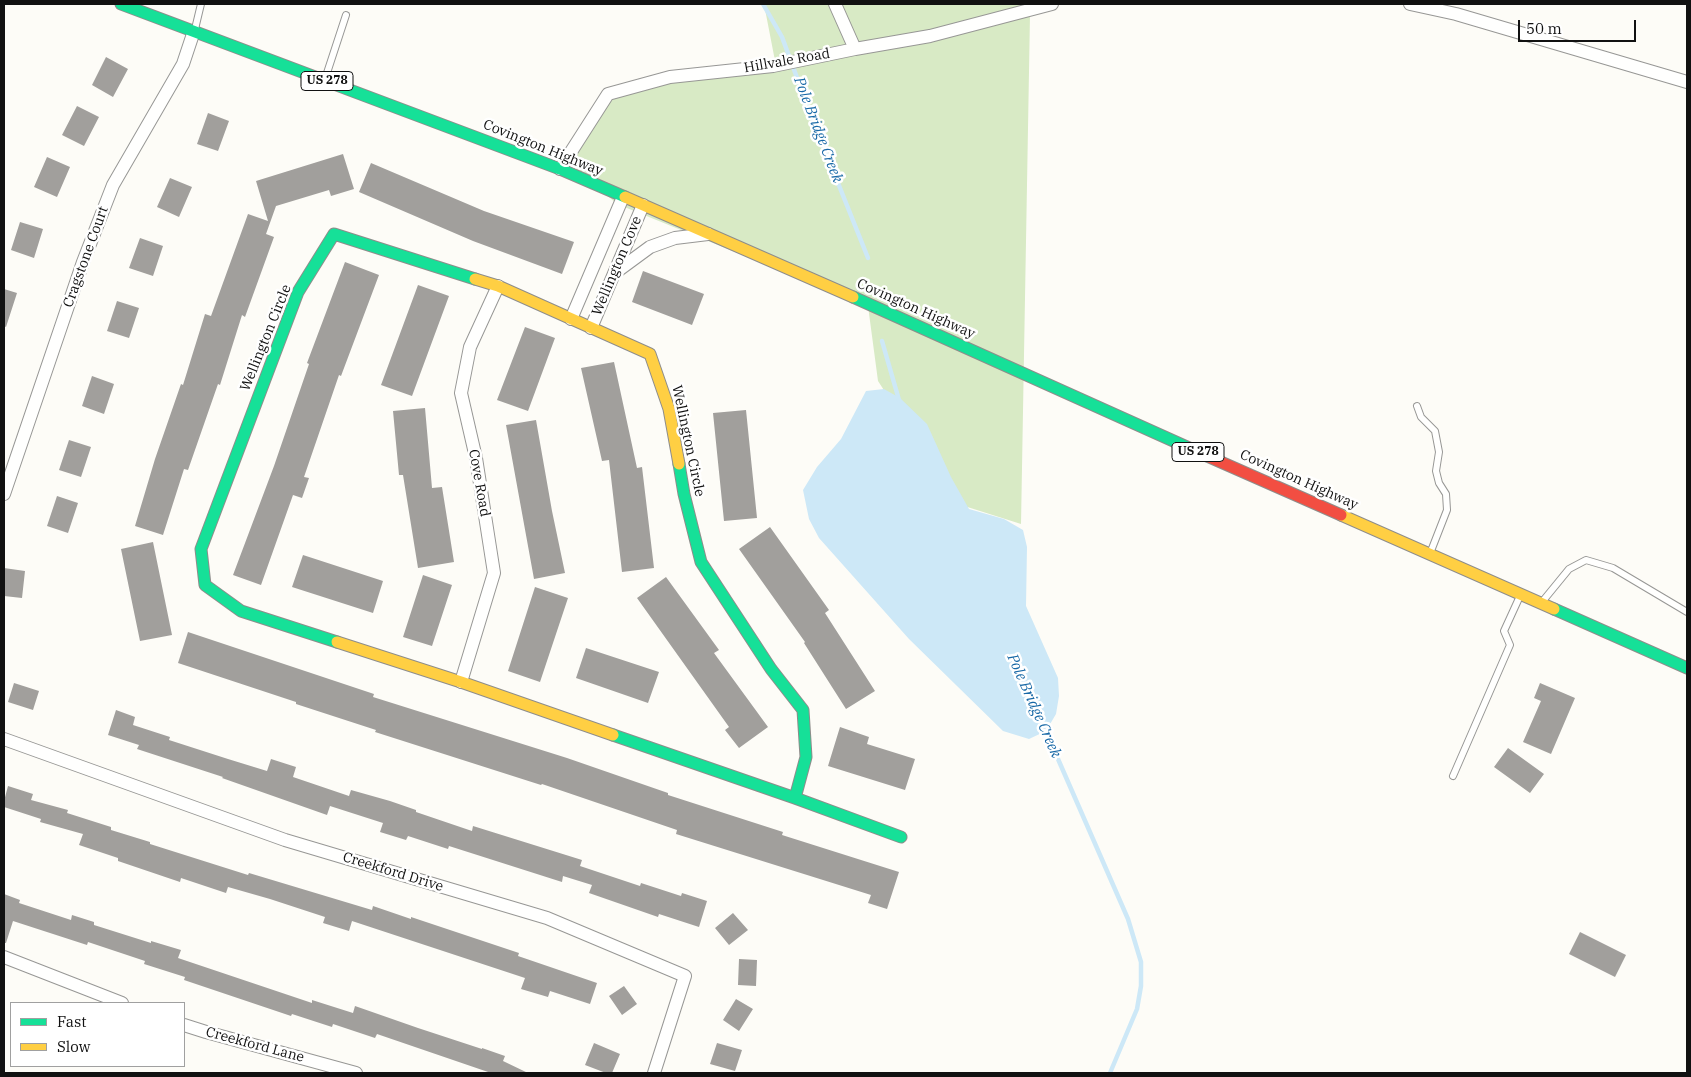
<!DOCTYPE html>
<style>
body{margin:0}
#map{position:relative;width:1691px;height:1077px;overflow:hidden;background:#fdfcf7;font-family:"IBM Plex Serif",serif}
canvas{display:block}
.frame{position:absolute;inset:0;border:5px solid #111;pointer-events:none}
.legend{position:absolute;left:10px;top:1002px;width:175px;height:65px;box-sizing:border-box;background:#fff;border:1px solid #a0a0a0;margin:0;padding:6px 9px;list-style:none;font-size:15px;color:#111}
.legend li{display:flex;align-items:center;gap:10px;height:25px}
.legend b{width:25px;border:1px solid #a0a0a0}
.scale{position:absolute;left:1518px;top:20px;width:118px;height:22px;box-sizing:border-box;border:2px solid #111;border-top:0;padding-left:6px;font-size:15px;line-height:18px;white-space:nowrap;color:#111;-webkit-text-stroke:4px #fff;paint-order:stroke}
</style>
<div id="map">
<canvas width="1691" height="1077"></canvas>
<div class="frame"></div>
<ul class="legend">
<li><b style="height:6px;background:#16e098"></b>Fast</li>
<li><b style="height:6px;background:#ffcf43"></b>Slow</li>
</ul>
<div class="scale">50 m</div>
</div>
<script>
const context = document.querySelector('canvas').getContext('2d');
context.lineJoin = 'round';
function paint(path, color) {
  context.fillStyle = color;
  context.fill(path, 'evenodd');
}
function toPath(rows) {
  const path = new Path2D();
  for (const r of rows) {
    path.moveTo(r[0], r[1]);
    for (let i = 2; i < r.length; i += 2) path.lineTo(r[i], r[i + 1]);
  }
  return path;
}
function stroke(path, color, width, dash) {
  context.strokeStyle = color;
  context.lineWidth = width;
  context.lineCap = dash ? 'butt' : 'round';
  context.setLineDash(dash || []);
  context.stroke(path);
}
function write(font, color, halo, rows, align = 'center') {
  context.font = font + ' "IBM Plex Serif",serif';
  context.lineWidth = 5;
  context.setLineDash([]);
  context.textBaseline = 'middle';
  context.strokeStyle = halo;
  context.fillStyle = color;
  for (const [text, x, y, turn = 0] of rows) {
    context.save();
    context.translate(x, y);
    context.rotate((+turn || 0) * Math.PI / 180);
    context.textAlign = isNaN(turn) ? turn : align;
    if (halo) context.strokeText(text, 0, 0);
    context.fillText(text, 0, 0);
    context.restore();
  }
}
const forest = toPath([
 [764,4,1034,4,1030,15,1021,524,958,504,878,381,868,306,617,204,566,160,608,94,776,66]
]);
const water = toPath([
 [884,389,900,398,927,424,951,477,969,509,1004,519,1023,530,1027,547,1026,606,1058,678,1059,696,1056,714,1046,731,1029,739,1003,731,909,639,819,538,809,519,803,490,817,467,841,439,866,391]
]);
const stream = toPath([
 [763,4,782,37,810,113,868,258],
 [882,341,899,400],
 [1044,727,1128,919,1141,962,1141,986,1137,1009,1110,1073]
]);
const building = toPath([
 [106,57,128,69,113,97,92,85],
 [77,106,99,117,84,146,62,135],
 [208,113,229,121,218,151,197,144],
 [343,154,354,189,331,196,329,190,276,206,266,234,274,237,245,317,242,315,220,385,218,384,188,470,184,469,163,535,135,526,155,459,181,384,183,385,205,314,211,316,248,214,268,221,256,181],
 [47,157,70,167,57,197,34,187],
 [371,163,484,211,574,242,562,274,473,241,359,192],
 [170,178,192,187,179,217,157,207],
 [20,222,43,229,34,258,11,250],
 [140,238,163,246,153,276,129,268],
 [345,262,379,275,341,376,339,375,304,477,309,478,302,498,293,495,261,585,233,575,274,466,309,364,307,363],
 [643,271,704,294,692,325,632,302],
 [418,285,449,296,412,396,381,385],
 [4,289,17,293,6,327,4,326],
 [117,301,139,308,129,338,107,331],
 [525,327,555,338,528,411,497,400],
 [614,362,637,468,642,467,654,568,622,572,609,460,602,461,581,368],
 [92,376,114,384,104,414,82,406],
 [425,408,432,488,442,487,454,562,418,568,403,475,399,475,393,411],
 [746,410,757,518,724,521,713,413],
 [536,420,552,511,565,573,534,579,506,425],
 [69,440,91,447,81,477,59,470],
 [57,496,78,503,68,533,47,526],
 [770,527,829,610,825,613,875,691,846,709,804,643,805,642,739,549],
 [153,542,172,635,140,641,121,549],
 [303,555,383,581,373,613,292,587],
 [4,568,25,571,22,598,4,596],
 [423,575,452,585,432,646,403,637],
 [666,577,719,650,714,653,768,727,739,748,725,730,729,727,637,598],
 [535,587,568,598,540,682,508,671],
 [188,632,374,694,373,697,567,758,668,793,668,795,783,832,782,835,899,872,887,909,868,903,871,895,676,834,677,830,542,784,541,785,375,732,376,730,296,704,296,702,178,663],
 [586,648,659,672,648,703,576,678],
 [14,683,39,691,33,710,8,702],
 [1540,683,1575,698,1551,754,1523,742,1541,701,1534,698],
 [116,710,135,717,133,725,170,737,169,740,228,759,267,771,271,759,296,767,293,777,349,796,351,790,390,801,416,810,416,812,472,831,473,826,582,860,580,866,640,886,641,883,681,896,682,893,707,901,699,927,659,914,658,917,589,893,592,885,563,876,562,882,449,846,448,849,408,836,406,840,380,832,383,823,330,806,327,815,222,778,223,777,137,749,139,745,108,735],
 [840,727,869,737,867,744,915,759,905,790,828,766],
 [1508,748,1544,774,1530,793,1494,767],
 [8,786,33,794,31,800,68,810,67,813,111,827,111,830,150,842,150,844,248,875,249,873,372,910,373,906,411,919,411,917,519,953,518,956,597,983,590,1004,550,991,548,997,521,989,525,978,352,921,349,931,323,923,325,917,270,899,228,887,226,893,181,878,180,882,118,861,118,858,79,845,83,834,40,822,41,819,4,807,4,801],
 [4,894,20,900,19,903,71,920,72,915,94,922,94,925,151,943,151,941,181,950,178,958,312,1003,312,1000,353,1013,355,1006,418,1028,482,1049,482,1048,505,1056,503,1061,528,1073,491,1073,377,1034,375,1038,333,1024,332,1027,292,1014,291,1016,184,980,185,977,144,964,145,961,88,942,87,945,13,921,6,943,4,943],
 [733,913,748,930,729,945,715,928],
 [1580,932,1626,955,1615,977,1569,954],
 [739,959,757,960,756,986,738,985],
 [624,986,637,1004,622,1015,609,996],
 [736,999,753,1009,739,1031,723,1020],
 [594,1043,620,1054,612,1073,606,1073,585,1065],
 [717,1043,742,1050,735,1071,710,1064]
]);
const lane = toPath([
 [195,29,201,4],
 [325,79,346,15],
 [1417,406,1421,417,1435,431,1439,452,1436,471,1439,483,1446,494,1447,510,1431,551],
 [1542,602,1569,569,1586,560,1613,568,1687,612],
 [1453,776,1510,645,1504,631,1520,596]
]);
const street = toPath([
 [835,4,855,49],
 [1410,4,1456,14,1687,82],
 [560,169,608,94,670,77,773,66,855,49,930,36,1052,4],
 [616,272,650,247,675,238,708,234],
 [571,319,623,197],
 [591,328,643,205],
 [4,494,83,262,113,185,183,64,194,31],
 [461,682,494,573,476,458,461,393,470,347,498,286],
 [4,739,285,840,547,918,685,976,654,1073],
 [4,957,122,1003],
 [184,1025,206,1032,356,1073]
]);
const fast = toPath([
 [121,4,560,169,625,197],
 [853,297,1198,452],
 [679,464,684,494,701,562,771,669,803,710,806,757,795,798],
 [1554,609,1687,668],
 [337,642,241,611,205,585,201,549,298,292,334,234,475,279],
 [613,735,795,798,901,837]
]);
const slow = toPath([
 [625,197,853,297],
 [475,279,498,286,650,354,669,409,679,464],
 [1341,515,1554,609],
 [337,642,461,682,613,735]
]);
const jam = toPath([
 [1198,452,1341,515]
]);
const shields = [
 [327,81,52],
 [1198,452,52]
];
const shieldNames = [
 ["US 278",327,81],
 ["US 278",1198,452]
];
const streetNames = [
 ["Hillvale Road",787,61,-10],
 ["Covington Highway",543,148,22],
 ["Cragstone Court",86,257,-70],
 ["Wellington Cove",617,266,-67],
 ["Covington Highway",916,309,24],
 ["Wellington Circle",266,338,-68],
 ["Wellington Circle",688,441,78],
 ["Covington Highway",1299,480,24],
 ["Cove Road",479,483,80],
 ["Creekford Drive",393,872,17],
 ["Creekford Lane",255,1045,15]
];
const waterNames = [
 ["Pole Bridge Creek",818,130,69],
 ["Pole Bridge Creek",1034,706,66]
];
paint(forest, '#d8eac5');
paint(water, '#cde8f7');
stroke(stream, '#cde8f7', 4.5);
paint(building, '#a19f9c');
stroke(lane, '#979795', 8);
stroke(street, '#979795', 14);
stroke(fast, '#8e8d8b', 13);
stroke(slow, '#8e8d8b', 13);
stroke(jam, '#8e8d8b', 13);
stroke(lane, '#fffffe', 6);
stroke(street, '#fffffe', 12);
stroke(fast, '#16e098', 11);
stroke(slow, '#ffcf43', 11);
stroke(jam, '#f24e42', 11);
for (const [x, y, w] of shields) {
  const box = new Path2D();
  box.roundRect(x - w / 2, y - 9.5, w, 19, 4);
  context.fillStyle = '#fff';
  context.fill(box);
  stroke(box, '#111', 1);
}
write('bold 12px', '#111', null, shieldNames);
write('14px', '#111', '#fff', streetNames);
write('italic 15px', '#1768a6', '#fff', waterNames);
</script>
